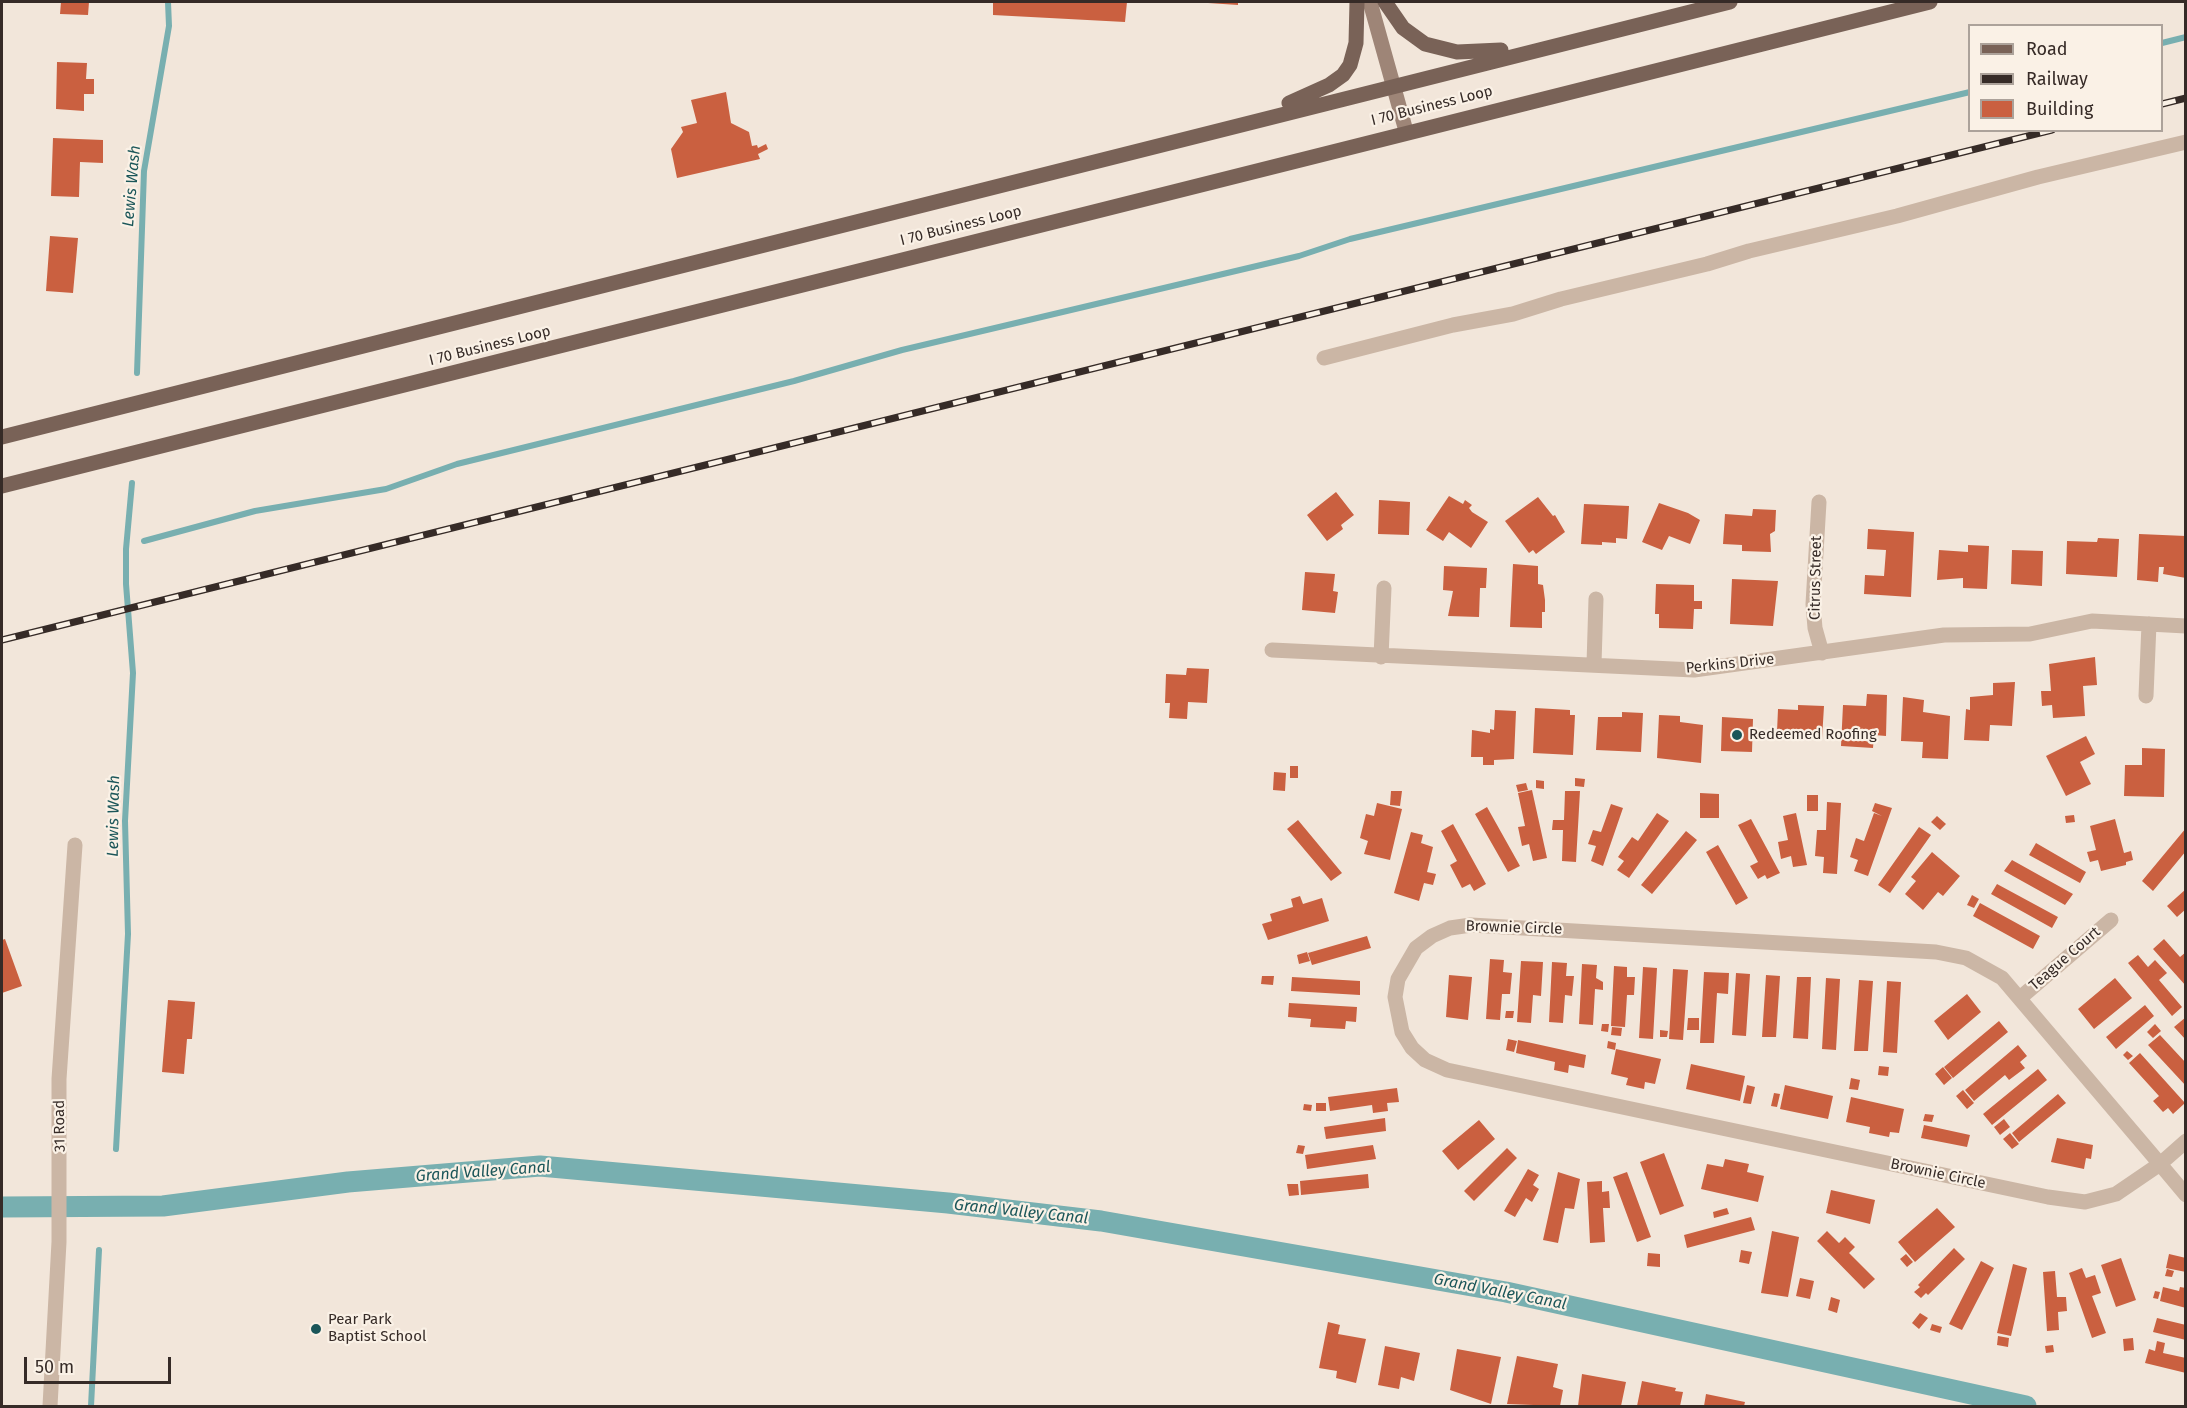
<!DOCTYPE html>
<style>
body{margin:0}
#map{position:relative;width:2187px;height:1408px;overflow:hidden;background:#f2e6da;font-family:"Fira Sans",sans-serif}
canvas{display:block}
.frame{position:absolute;inset:0;border:3px solid #362b27;pointer-events:none}
.legend{position:absolute;left:1968px;top:24px;width:195px;height:108px;box-sizing:border-box;background:#faf1e6;border:2px solid #aca29a;margin:0;padding:8px 10px;list-style:none;font-size:18px;color:#362b27}
.legend li{display:flex;align-items:center;gap:12px;height:30px}
.legend b{width:30px;border:2px solid #aca29a}
.scale{position:absolute;left:24px;top:1357px;width:147px;height:27px;box-sizing:border-box;border:3px solid #362b27;border-top:0;padding-left:8px;font-size:18px;line-height:21px;white-space:nowrap;color:#362b27;-webkit-text-stroke:4px #faf1e6;paint-order:stroke}
</style>
<div id="map">
<canvas width="2187" height="1408"></canvas>
<div class="frame"></div>
<ul class="legend">
<li><b style="height:8px;background:#796257"></b>Road</li>
<li><b style="height:8px;background:#362b27"></b>Railway</li>
<li><b style="height:16px;background:#ca6040"></b>Building</li>
</ul>
<div class="scale">50 m</div>
</div>
<script>
const context = document.querySelector('canvas').getContext('2d');
context.lineJoin = 'round';
function toPath(rows) {
  const path = new Path2D();
  for (const r of rows) {
    path.moveTo(r[0], r[1]);
    for (let i = 2; i < r.length; i += 2) path.lineTo(r[i], r[i + 1]);
  }
  return path;
}
function stroke(path, color, width, dash) {
  context.strokeStyle = color;
  context.lineWidth = width;
  context.lineCap = dash ? 'butt' : 'round';
  context.setLineDash(dash || []);
  context.stroke(path);
}
function paint(path, color) {
  context.fillStyle = color;
  context.fill(path, 'evenodd');
}
function write(font, color, halo, rows, align = 'center') {
  context.font = font + ' "Fira Sans",sans-serif';
  context.lineWidth = 4.5;
  context.setLineDash([]);
  context.textBaseline = 'middle';
  context.strokeStyle = halo;
  context.fillStyle = color;
  for (const [text, x, y, turn = 0] of rows) {
    context.save();
    context.translate(x, y);
    context.rotate((+turn || 0) * Math.PI / 180);
    context.textAlign = isNaN(turn) ? turn : align;
    if (halo) context.strokeText(text, 0, 0);
    context.fillText(text, 0, 0);
    context.restore();
  }
}
const stream = toPath([
 [2162,43,2186,37],
 [137,373,144,171,169,26,168,2],
 [144,541,255,511,386,489,457,464,794,381,902,350,1299,256,1350,239,1970,92],
 [116,1149,128,934,125,821,133,673,126,584,126,549,132,483],
 [91,1406,99,1250]
]);
const canal = toPath([
 [2,1207,163,1206,348,1182,540,1166,948,1203,1101,1221,1506,1292,2026,1406]
]);
const building = toPath([
 [61,2,89,2,88,15,60,14],
 [993,2,1127,2,1125,22,993,15],
 [1208,2,1238,2,1238,5,1208,3],
 [57,62,87,63,86,79,94,79,94,94,84,94,84,111,56,109],
 [726,92,731,123,749,132,752,146,757,145,758,148,766,144,768,149,758,154,760,159,677,178,671,149,683,132,681,127,697,123,691,100],
 [53,138,103,140,103,163,80,162,79,197,51,196],
 [50,236,78,238,73,293,46,291],
 [1336,492,1354,515,1341,525,1343,529,1327,541,1307,515],
 [1449,496,1463,504,1465,500,1472,505,1469,508,1472,512,1488,522,1471,548,1449,532,1443,541,1426,530],
 [1538,497,1553,516,1555,515,1565,532,1536,554,1533,550,1529,553,1505,521],
 [1379,500,1410,502,1409,535,1378,534],
 [1659,503,1688,513,1700,520,1690,544,1669,536,1662,550,1642,542],
 [1584,504,1629,506,1627,539,1616,538,1616,543,1602,542,1602,545,1581,544],
 [1753,509,1776,510,1775,531,1770,534,1771,552,1742,551,1742,545,1723,544,1725,514,1752,516],
 [1868,529,1914,532,1911,597,1864,594,1865,575,1884,576,1886,550,1867,549],
 [2139,534,2186,536,2186,578,2163,574,2164,567,2159,567,2158,582,2137,580],
 [2098,538,2119,539,2117,577,2066,574,2067,541,2097,542],
 [1968,545,1989,546,1987,589,1963,588,1963,578,1937,580,1939,550,1968,552],
 [2012,550,2043,551,2042,586,2011,584],
 [1513,564,1538,566,1538,584,1543,585,1545,600,1545,612,1542,612,1542,628,1510,627],
 [1444,566,1487,568,1486,588,1480,588,1479,617,1448,616,1453,591,1443,590],
 [1305,572,1335,574,1333,591,1338,592,1335,613,1302,610],
 [1732,579,1778,581,1773,626,1730,624],
 [1656,584,1694,585,1694,601,1702,601,1702,609,1694,609,1693,629,1659,628,1659,614,1655,614],
 [2095,657,2097,685,2083,686,2085,716,2053,718,2052,705,2042,706,2041,691,2051,691,2049,664],
 [1187,668,1209,669,1207,703,1188,702,1187,719,1169,718,1170,703,1165,703,1166,674,1186,675],
 [2015,682,2012,726,1990,725,1989,741,1964,740,1966,709,1970,710,1970,697,1993,695,1993,683],
 [1867,694,1887,695,1886,736,1874,735,1873,748,1841,746,1843,705,1866,706],
 [1903,697,1924,700,1923,712,1950,716,1948,759,1922,758,1923,742,1901,741],
 [1798,705,1824,706,1822,739,1777,732,1778,709,1798,710],
 [1535,708,1570,710,1570,715,1575,715,1573,755,1533,753],
 [1495,710,1516,711,1514,759,1494,760,1494,765,1483,765,1483,757,1471,757,1472,730,1490,733,1490,729,1494,730],
 [1622,712,1643,713,1641,752,1596,750,1598,717,1622,717],
 [1659,715,1680,716,1680,722,1703,725,1701,763,1657,758],
 [1722,717,1753,719,1752,752,1721,751],
 [2086,736,2095,754,2080,762,2091,784,2066,796,2046,756],
 [2142,748,2165,749,2164,797,2124,796,2125,765,2142,765],
 [1290,766,1298,766,1298,778,1290,778],
 [1274,772,1286,773,1285,791,1273,790],
 [1575,778,1585,779,1584,787,1575,786],
 [1536,780,1544,781,1544,789,1536,788],
 [1526,783,1528,790,1518,792,1516,785],
 [1532,790,1547,858,1533,861,1529,844,1522,846,1518,827,1525,826,1518,793],
 [1391,791,1402,791,1400,806,1390,805],
 [1565,791,1580,791,1576,862,1562,861,1563,830,1552,830,1553,820,1564,820],
 [1700,793,1719,794,1719,818,1700,818],
 [1807,795,1818,795,1818,811,1807,811],
 [1827,802,1841,803,1837,874,1823,873,1824,857,1815,856,1817,830,1826,830],
 [1377,803,1402,809,1390,860,1364,854,1368,841,1360,838,1366,814,1374,816],
 [1875,803,1892,808,1868,876,1854,871,1858,860,1850,857,1856,838,1864,841,1874,813,1882,816,1872,811],
 [1611,804,1623,808,1603,866,1591,861,1596,846,1588,844,1593,830,1601,832],
 [1487,807,1520,866,1508,872,1475,814],
 [1657,813,1669,821,1629,878,1617,870,1624,861,1618,857,1632,837,1638,841],
 [1796,813,1807,865,1793,867,1791,856,1781,859,1778,842,1788,840,1783,816],
 [2074,815,2075,822,2066,823,2065,816],
 [1937,816,1946,824,1940,830,1931,822],
 [1751,819,1780,873,1767,879,1765,875,1758,879,1750,866,1758,862,1738,825],
 [2115,819,2124,853,2131,851,2133,860,2126,862,2126,865,2101,871,2098,860,2090,862,2087,852,2096,850,2090,826],
 [1298,820,1342,873,1331,881,1287,829],
 [1453,824,1486,884,1474,891,1470,884,1462,888,1450,865,1457,861,1441,831],
 [1919,827,1931,835,1890,893,1878,885],
 [2186,828,2186,851,2153,891,2142,881],
 [1686,831,1697,840,1652,894,1641,885],
 [1411,832,1423,835,1421,843,1433,847,1427,872,1436,874,1433,885,1424,883,1419,901,1394,893],
 [2036,843,2086,872,2080,883,2029,855],
 [1718,845,1748,898,1736,905,1706,852],
 [1932,852,1960,876,1943,896,1938,892,1923,910,1905,894,1916,881,1911,877],
 [2012,860,2073,894,2065,905,2004,871],
 [1997,884,2058,917,2052,928,1991,894],
 [2186,889,2186,909,2177,917,2167,906],
 [1972,895,1979,899,1974,908,1967,905],
 [1300,896,1303,904,1322,898,1329,921,1268,940,1262,924,1272,921,1270,914,1293,907,1291,899],
 [1980,903,2040,936,2033,949,1973,916],
 [1367,936,1371,948,1312,965,1308,953],
 [5,939,22,986,2,993,2,940],
 [2164,939,2180,957,2186,952,2186,986,2153,949],
 [1307,952,1310,961,1299,964,1297,955],
 [2138,955,2148,967,2155,960,2167,973,2159,980,2182,1007,2172,1016,2128,963],
 [1490,959,1504,960,1503,972,1512,973,1510,994,1502,994,1500,1020,1486,1019],
 [1521,961,1543,962,1541,996,1533,995,1531,1023,1517,1022],
 [1552,962,1567,963,1566,976,1574,976,1572,996,1565,995,1563,1023,1549,1022],
 [1582,964,1597,965,1596,978,1603,982,1603,990,1595,989,1593,1025,1579,1024],
 [1614,966,1627,967,1627,977,1635,977,1634,995,1627,995,1625,1027,1611,1026],
 [1643,967,1657,968,1653,1039,1639,1038],
 [1673,969,1688,970,1683,1040,1669,1039],
 [1704,972,1729,973,1728,994,1717,993,1714,1043,1700,1043],
 [1736,973,1750,974,1746,1036,1732,1035],
 [1449,975,1472,977,1468,1020,1446,1017],
 [1766,975,1780,976,1776,1037,1762,1037],
 [1262,976,1274,976,1273,985,1261,984],
 [1292,977,1360,981,1360,995,1291,991],
 [1797,977,1811,977,1808,1039,1793,1038],
 [1826,978,1840,979,1836,1050,1822,1049],
 [2115,978,2132,998,2094,1029,2078,1009],
 [1859,980,1873,981,1868,1051,1854,1051],
 [1887,981,1901,982,1897,1053,1883,1052],
 [1967,994,1981,1012,1948,1040,1934,1021],
 [168,1000,195,1002,192,1039,187,1039,184,1074,162,1072],
 [1289,1003,1357,1007,1356,1022,1346,1021,1345,1029,1310,1027,1311,1019,1288,1017],
 [2145,1005,2154,1016,2116,1049,2106,1037],
 [1506,1011,1514,1011,1513,1018,1505,1018],
 [2186,1017,2186,1040,2174,1027],
 [1688,1018,1699,1018,1699,1030,1687,1030],
 [1999,1021,2008,1032,1953,1078,1944,1067],
 [1602,1024,1609,1024,1608,1032,1601,1031],
 [2155,1024,2161,1031,2153,1038,2147,1032],
 [1612,1027,1622,1028,1621,1036,1611,1035],
 [1660,1030,1668,1031,1667,1037,1660,1037],
 [2160,1035,2186,1063,2186,1086,2148,1045],
 [1508,1039,1517,1041,1514,1052,1506,1050],
 [1518,1040,1586,1055,1584,1068,1569,1065,1568,1073,1554,1070,1555,1062,1516,1053],
 [1608,1041,1616,1043,1615,1050,1607,1048],
 [2018,1045,2027,1056,2020,1062,2025,1068,2009,1080,2005,1075,1974,1101,1965,1090],
 [1616,1049,1661,1059,1655,1084,1645,1082,1644,1089,1626,1085,1628,1078,1611,1074],
 [2127,1051,2133,1056,2128,1060,2123,1055],
 [2140,1053,2185,1103,2173,1114,2168,1108,2163,1112,2153,1101,2159,1096,2129,1063],
 [1691,1064,1745,1076,1740,1101,1686,1089],
 [1879,1066,1889,1067,1888,1076,1878,1075],
 [1943,1067,1952,1078,1944,1085,1935,1074],
 [2038,1069,2047,1080,1992,1125,1983,1114],
 [1851,1078,1860,1080,1858,1090,1849,1089],
 [1747,1085,1755,1087,1751,1104,1743,1103],
 [1785,1085,1833,1096,1828,1119,1780,1109],
 [1397,1088,1399,1102,1387,1103,1388,1111,1373,1113,1372,1105,1330,1111,1328,1097],
 [1963,1090,1974,1103,1967,1109,1956,1096],
 [1774,1093,1780,1094,1777,1107,1771,1106],
 [2058,1094,2066,1103,2019,1142,2012,1133],
 [1851,1097,1904,1109,1899,1133,1890,1132,1889,1137,1869,1133,1870,1127,1846,1122],
 [1316,1103,1326,1103,1326,1111,1316,1111],
 [1304,1104,1312,1105,1311,1111,1303,1110],
 [1925,1114,1934,1115,1932,1122,1923,1121],
 [1385,1118,1386,1131,1326,1139,1324,1127],
 [2004,1119,2010,1127,2000,1135,1994,1127],
 [1479,1120,1495,1139,1458,1170,1442,1151],
 [1924,1125,1970,1135,1967,1147,1921,1138],
 [2010,1133,2019,1144,2012,1149,2003,1139],
 [2057,1138,2093,1145,2091,1159,2086,1158,2084,1169,2051,1162],
 [1298,1145,1305,1146,1303,1154,1296,1153],
 [1373,1145,1376,1159,1307,1169,1305,1155],
 [1507,1148,1517,1158,1474,1201,1464,1191],
 [1664,1153,1684,1206,1660,1215,1640,1162],
 [1725,1159,1749,1164,1747,1172,1764,1176,1758,1202,1701,1189,1707,1164,1723,1167],
 [1528,1169,1539,1175,1533,1185,1539,1189,1532,1202,1526,1198,1515,1217,1504,1211],
 [1558,1172,1580,1179,1574,1209,1565,1208,1558,1243,1543,1240],
 [1627,1172,1651,1237,1637,1242,1613,1177],
 [1368,1174,1369,1188,1301,1195,1300,1181],
 [1602,1181,1602,1192,1609,1191,1610,1208,1603,1208,1605,1242,1590,1243,1587,1182],
 [1287,1184,1298,1184,1299,1195,1289,1196],
 [1831,1190,1875,1200,1870,1224,1826,1213],
 [1727,1208,1729,1214,1714,1218,1713,1212],
 [1937,1208,1955,1227,1915,1262,1898,1242],
 [1751,1217,1755,1230,1687,1248,1684,1235],
 [1772,1231,1799,1237,1788,1297,1761,1293],
 [1827,1231,1839,1243,1845,1237,1855,1247,1849,1253,1875,1279,1864,1289,1817,1241],
 [1954,1248,1965,1259,1928,1295,1926,1293,1921,1298,1914,1292,1920,1287,1918,1285],
 [1741,1250,1752,1252,1749,1264,1739,1262],
 [1648,1253,1660,1254,1660,1267,1647,1266],
 [1906,1254,1913,1262,1907,1267,1900,1259],
 [2169,1254,2186,1258,2186,1272,2166,1268],
 [2121,1258,2136,1300,2116,1307,2101,1265],
 [1981,1261,1994,1268,1962,1330,1949,1324],
 [2013,1264,2027,1268,2011,1336,1997,1333],
 [2082,1268,2086,1278,2095,1275,2101,1293,2092,1296,2106,1333,2092,1338,2069,1273],
 [2167,1269,2174,1271,2172,1277,2165,1276],
 [2055,1271,2057,1297,2066,1297,2067,1311,2058,1312,2059,1330,2047,1331,2043,1272],
 [1800,1278,1814,1281,1810,1299,1796,1296],
 [2163,1287,2179,1291,2180,1287,2186,1288,2186,1308,2160,1301],
 [2155,1291,2160,1292,2158,1299,2153,1298],
 [1831,1297,1840,1300,1837,1313,1828,1310],
 [1920,1313,1928,1318,1919,1329,1912,1323],
 [2157,1318,2186,1325,2186,1340,2153,1332],
 [1328,1322,1340,1325,1338,1334,1366,1339,1356,1383,1336,1378,1337,1371,1319,1368],
 [1932,1324,1942,1327,1940,1333,1930,1330],
 [1998,1336,2009,1338,2008,1347,1997,1345],
 [2133,1338,2134,1350,2124,1351,2123,1339],
 [2157,1341,2165,1343,2163,1353,2186,1358,2186,1373,2145,1363,2149,1349,2155,1351],
 [2053,1345,2054,1352,2046,1353,2045,1346],
 [1385,1346,1420,1353,1414,1381,1401,1377,1399,1389,1378,1385],
 [1457,1349,1501,1357,1491,1404,1450,1390],
 [1517,1356,1558,1364,1553,1387,1563,1390,1560,1406,1507,1404],
 [1582,1374,1626,1382,1621,1406,1578,1406],
 [1642,1381,1676,1388,1675,1391,1683,1392,1680,1406,1637,1406],
 [1706,1394,1745,1402,1744,1406,1704,1406]
]);
const street = toPath([
 [1324,358,1453,325,1513,314,1561,299,1707,264,1749,251,1897,216,2038,177,2186,142],
 [1819,502,1813,604,1815,628,1822,653],
 [1272,650,1694,670,1944,635,2030,634,2092,621,2186,626],
 [1381,657,1384,588],
 [1594,664,1596,599],
 [2146,696,2149,624],
 [1471,925,1936,952,1966,958,2002,978,2160,1164,2116,1194,2085,1202,2048,1197,1447,1070,1425,1060,1412,1048,1402,1032,1395,997,1398,979,1416,948,1432,936,1450,928,1471,925],
 [2020,998,2111,920],
 [2186,1141,2160,1164,2186,1195],
 [50,1406,59,1242,59,1079,75,845]
]);
const secondary = toPath([
 [1370,2,1406,131]
]);
const primary = toPath([
 [1385,2,1403,28,1425,44,1457,52,1501,50],
 [1289,103,1329,85,1343,75,1350,65,1356,43,1357,2],
 [2,437,1730,2],
 [2,486,1930,2]
]);
const rail = toPath([
 [2162,104,2186,98],
 [2,640,2052,130]
]);
const markers = [
 [1737,735,6,"#1b5659"],
 [316,1329,6,"#1b5659"]
];
const streetNames = [
 ["I 70 Business Loop",1432,106,-14],
 ["I 70 Business Loop",961,226,-14],
 ["I 70 Business Loop",490,346,-14],
 ["Citrus Street",1816,578,-89],
 ["Perkins Drive",1730,664,-6],
 ["Brownie Circle",1514,928,2],
 ["Teague Court",2065,959,-41],
 ["31 Road",60,1126,-91],
 ["Brownie Circle",1938,1174,12]
];
const poiNames = [
 ["Redeemed Roofing",1749,735],
 ["Pear Park",328,1320],
 ["Baptist School",328,1337]
];
const waterNames = [
 ["Lewis Wash",132,186,-85],
 ["Lewis Wash",114,816,-89],
 ["Grand Valley Canal",483,1172,-4],
 ["Grand Valley Canal",1021,1212,6],
 ["Grand Valley Canal",1500,1292,11]
];
stroke(stream, '#78afb0', 6);
stroke(canal, '#78afb0', 21);
paint(building, '#ca6040');
stroke(street, '#cbb6a5', 15);
stroke(secondary, '#9e8577', 15);
stroke(primary, '#796257', 15);
stroke(rail, '#362b27', 7);
stroke(rail, '#faf1e6', 4.5, [14]);
for (const [x, y, r, color] of markers) {
  const dot = new Path2D();
  dot.arc(x, y, r, 0, 2 * Math.PI);
  context.fillStyle = color;
  context.fill(dot);
  stroke(dot, '#faf1e6', 2);
}
write('15px', '#362b27', '#faf1e6', streetNames);
write('15px', '#362b27', '#faf1e6', poiNames, 'left');
write('italic 16px', '#1b5659', '#faf1e6', waterNames);
</script>
